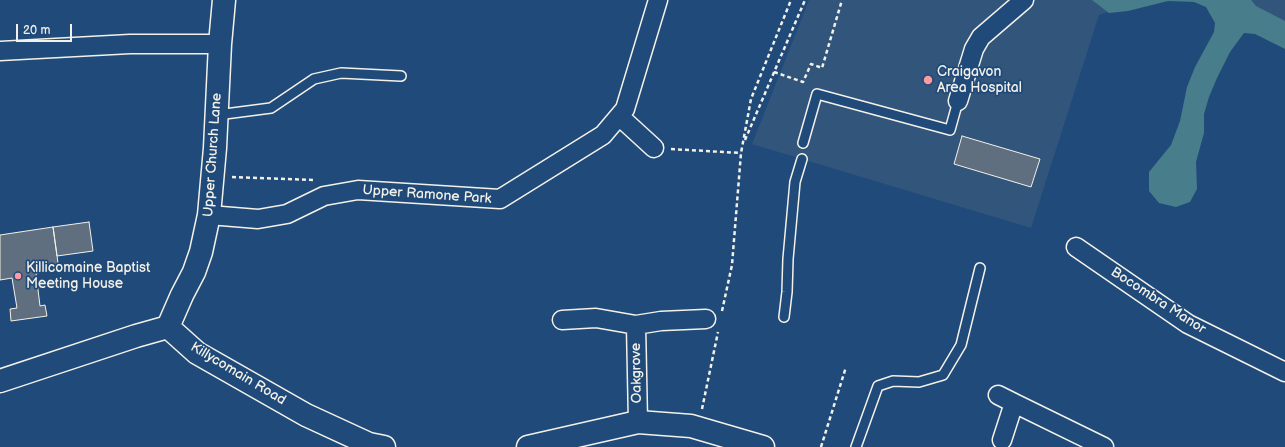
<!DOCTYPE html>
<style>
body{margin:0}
#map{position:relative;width:1285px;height:447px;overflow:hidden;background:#1f4a7a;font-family:"Balsamiq Sans",sans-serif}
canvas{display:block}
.scale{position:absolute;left:16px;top:24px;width:56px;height:18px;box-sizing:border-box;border:2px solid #f4f1e8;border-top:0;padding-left:5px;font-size:12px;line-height:14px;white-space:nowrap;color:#f4f1e8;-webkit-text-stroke:3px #1f4a7a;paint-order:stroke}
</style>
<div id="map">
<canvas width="1285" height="447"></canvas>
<div class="scale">20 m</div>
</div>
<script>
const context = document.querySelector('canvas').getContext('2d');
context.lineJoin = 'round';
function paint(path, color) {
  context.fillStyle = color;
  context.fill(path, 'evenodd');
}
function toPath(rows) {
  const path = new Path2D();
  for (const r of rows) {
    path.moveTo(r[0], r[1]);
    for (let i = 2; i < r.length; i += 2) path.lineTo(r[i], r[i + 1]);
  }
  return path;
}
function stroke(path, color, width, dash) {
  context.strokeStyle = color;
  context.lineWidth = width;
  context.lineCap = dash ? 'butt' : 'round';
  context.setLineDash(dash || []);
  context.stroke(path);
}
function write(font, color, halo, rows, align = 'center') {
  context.font = font + ' "Balsamiq Sans",sans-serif';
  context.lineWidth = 3.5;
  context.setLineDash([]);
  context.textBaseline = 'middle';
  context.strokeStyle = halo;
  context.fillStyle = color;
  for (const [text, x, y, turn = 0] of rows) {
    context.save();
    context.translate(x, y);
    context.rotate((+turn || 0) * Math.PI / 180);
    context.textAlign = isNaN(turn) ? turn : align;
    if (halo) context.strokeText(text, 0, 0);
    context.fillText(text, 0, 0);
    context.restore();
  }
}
const built = toPath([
 [809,0,1144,0,1099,15,1031,228,752,144],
 [1238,0,1285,0,1285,28]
]);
const green = toPath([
 [1092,0,1251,0,1256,6,1285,21,1285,49,1255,34,1244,33,1230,52,1217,78,1209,97,1204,114,1204,133,1196,162,1197,189,1190,202,1176,207,1159,203,1149,191,1149,172,1171,145,1180,121,1187,87,1195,67,1214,32,1215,23,1206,7,1194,2,1168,1,1128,11,1109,13]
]);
const building = toPath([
 [962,136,1040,159,1031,187,954,164,962,136],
 [89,222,93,251,57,256,53,227,89,222],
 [53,227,59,270,36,273,40,306,45,305,47,316,11,321,10,309,17,308,12,278,0,280,0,235,53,227]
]);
const path = toPath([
 [774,72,803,82,811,64,822,68,842,0],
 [745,140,805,0],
 [671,149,741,153],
 [232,177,313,180],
 [722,311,732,265,741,153,751,99,791,0],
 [702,409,718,332],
 [821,447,846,367]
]);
const service = toPath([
 [217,115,271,108,314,79,341,73,401,76],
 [803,143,817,94,950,130,958,101],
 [784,317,787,292,788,259,795,182,802,159],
 [856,447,878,386,893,381,919,382,943,375,961,345,980,268]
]);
const minor = toPath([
 [0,51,130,44,220,44],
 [958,101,974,49,981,37,1024,0],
 [619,116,654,148],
 [209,215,258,219,287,214,324,196,358,190,500,199,603,135,625,109,658,0],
 [1076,247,1188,324,1285,372],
 [562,320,596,318,636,325,661,321,706,319],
 [636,325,638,422],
 [998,395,1014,403],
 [1002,440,1014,403,1104,447]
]);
const tertiary = toPath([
 [168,327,182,295,194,272,201,252,209,215,215,148,220,44,224,0],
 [168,327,197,353,306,415,369,444,384,447],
 [0,381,136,336,168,327],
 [528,447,638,422,691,426,763,447]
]);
const markers = [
 [928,80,5,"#ff9aa2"],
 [18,276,4,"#ff9aa2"]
];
const poiNames = [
 ["Craigavon",937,72],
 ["Area Hospital",937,88],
 ["Killicomaine Baptist",26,268],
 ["Meeting House",26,284]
];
const streetNames = [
 ["Upper Church Lane",213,155,-86],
 ["Upper Ramone Park",427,195,4],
 ["Bocombra Manor",1158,301,33],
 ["Oakgrove",637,373,-91],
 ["Killycomain Road",238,374,31]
];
paint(built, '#32557c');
paint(green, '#487d8c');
paint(building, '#5f6f7f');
stroke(building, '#f4f1e8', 1);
stroke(service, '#f4f1e8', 12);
stroke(minor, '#f4f1e8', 21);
stroke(tertiary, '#f4f1e8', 25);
stroke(path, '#f4f1e8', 2.5, [4, 3]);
stroke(service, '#1f4a7a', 9);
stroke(minor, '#1f4a7a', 18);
stroke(tertiary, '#1f4a7a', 22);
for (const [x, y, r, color] of markers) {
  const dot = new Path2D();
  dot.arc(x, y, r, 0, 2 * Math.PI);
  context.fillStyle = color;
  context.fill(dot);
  stroke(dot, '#1f4a7a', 1.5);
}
write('14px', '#f4f1e8', '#1f4a7a', poiNames, 'left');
write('14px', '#f4f1e8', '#1f4a7a', streetNames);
</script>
